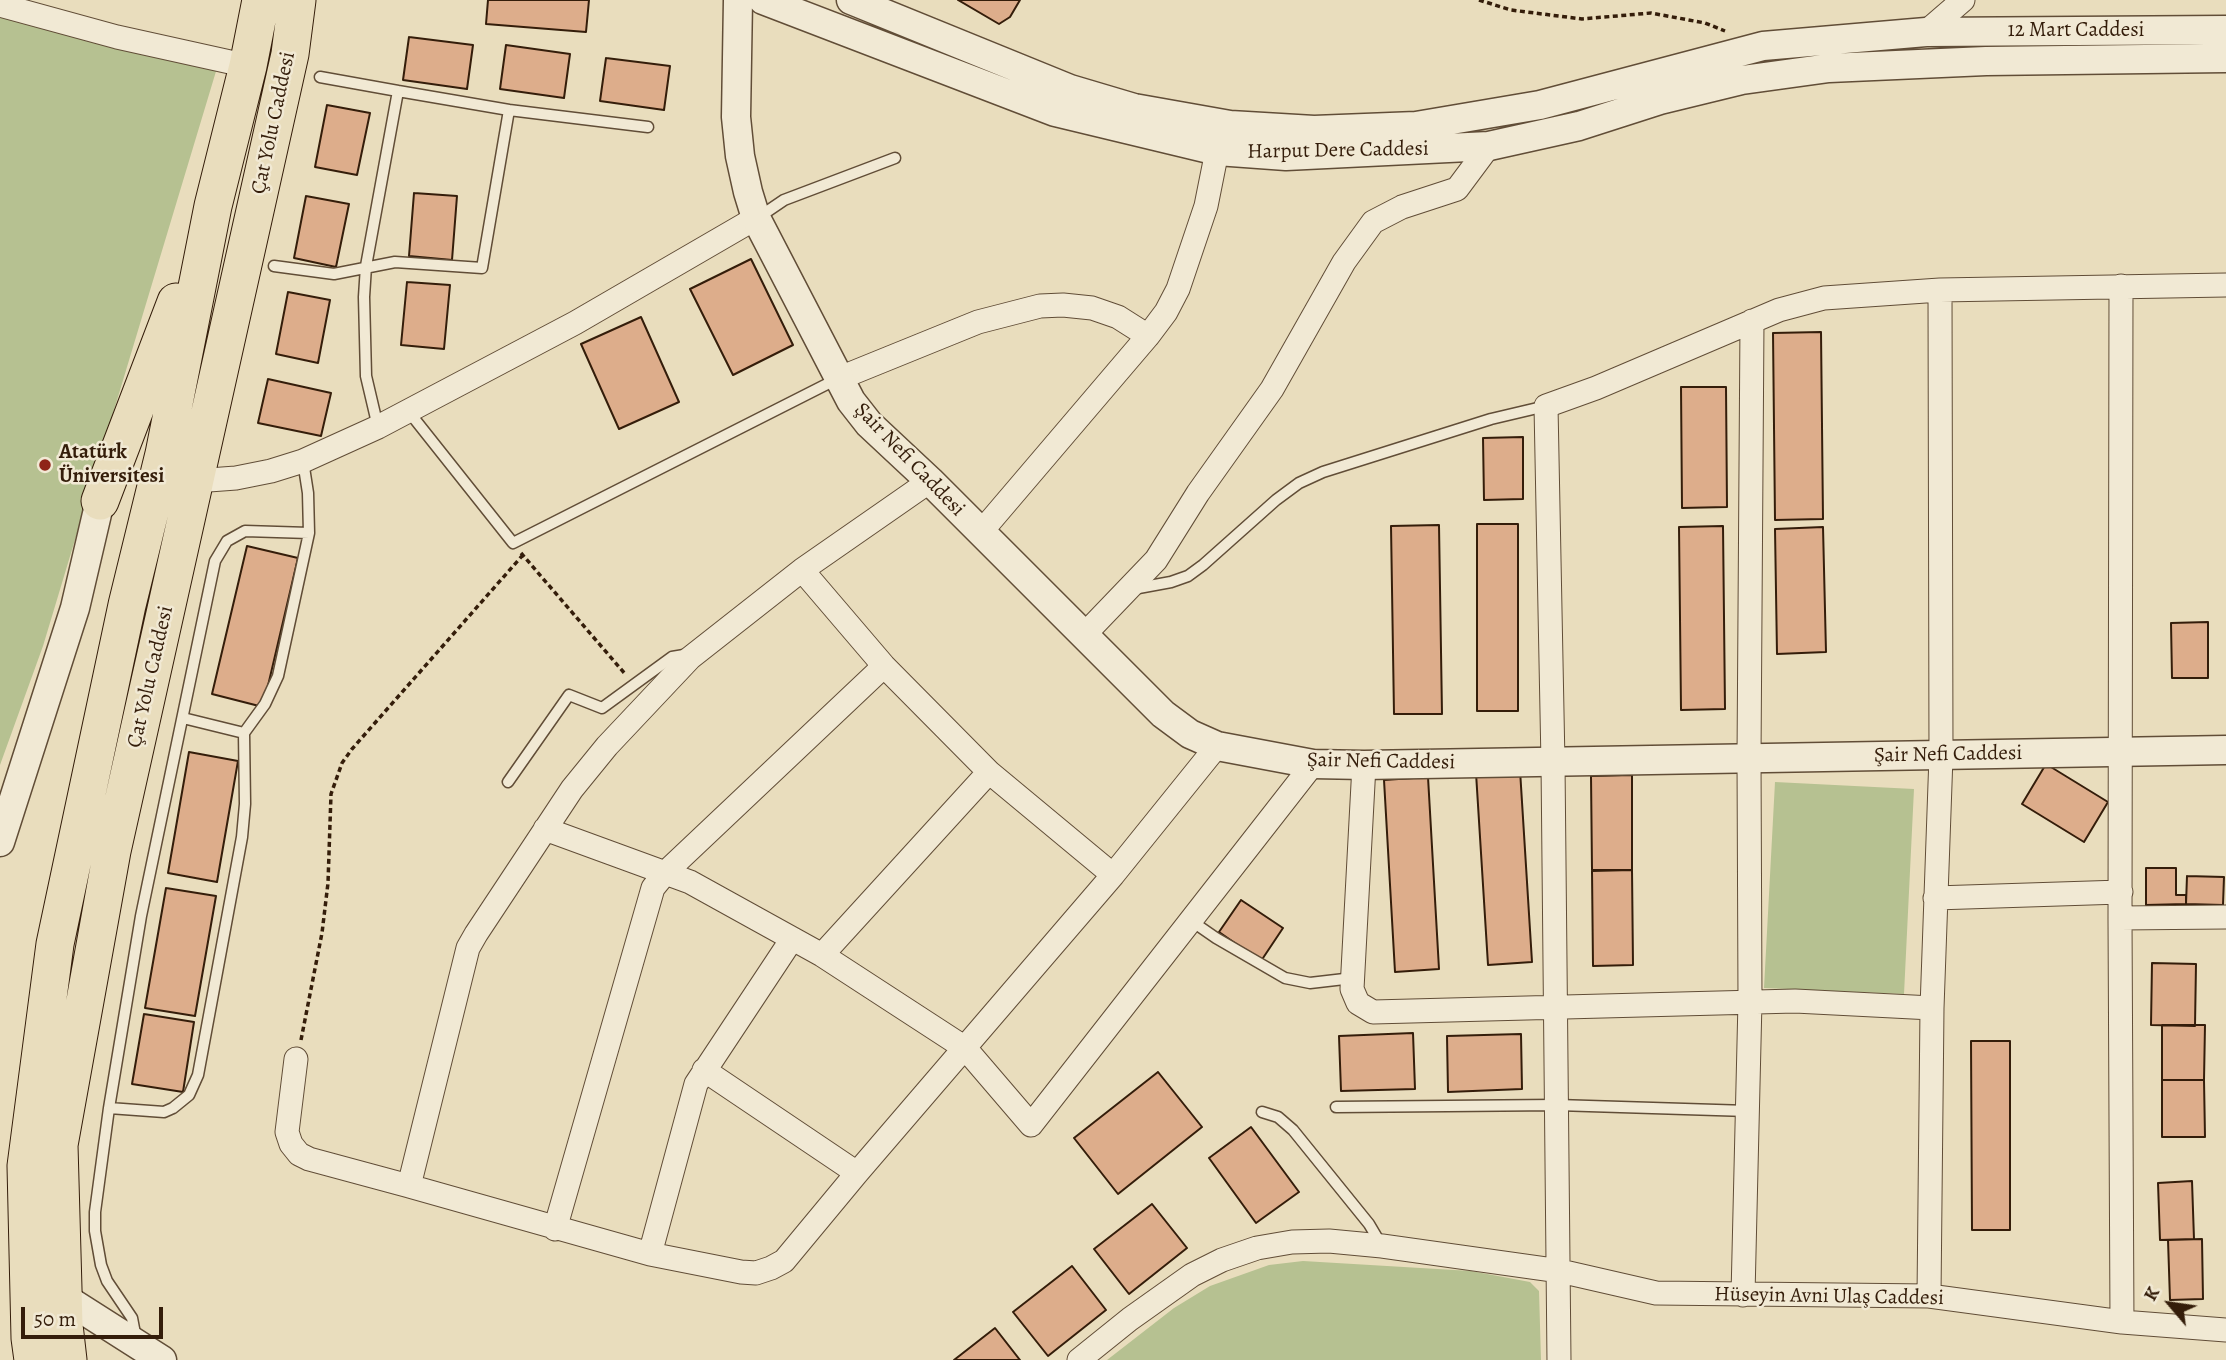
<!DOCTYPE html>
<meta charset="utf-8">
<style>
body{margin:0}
#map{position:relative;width:2226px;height:1360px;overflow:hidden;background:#e9ddbd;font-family:Alegreya,serif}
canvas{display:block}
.north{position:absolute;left:2135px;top:1269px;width:70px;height:70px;-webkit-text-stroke:5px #f1e9d4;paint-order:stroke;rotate:299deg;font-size:19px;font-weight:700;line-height:28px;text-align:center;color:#341d0a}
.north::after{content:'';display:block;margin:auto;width:24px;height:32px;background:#341d0a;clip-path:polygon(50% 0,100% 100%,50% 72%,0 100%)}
.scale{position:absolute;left:21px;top:1307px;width:142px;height:32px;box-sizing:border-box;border:4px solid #341d0a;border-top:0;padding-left:9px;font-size:21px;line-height:24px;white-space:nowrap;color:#341d0a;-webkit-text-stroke:5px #f1e9d4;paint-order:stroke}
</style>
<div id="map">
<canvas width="2226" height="1360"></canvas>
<div class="north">K</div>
<div class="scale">50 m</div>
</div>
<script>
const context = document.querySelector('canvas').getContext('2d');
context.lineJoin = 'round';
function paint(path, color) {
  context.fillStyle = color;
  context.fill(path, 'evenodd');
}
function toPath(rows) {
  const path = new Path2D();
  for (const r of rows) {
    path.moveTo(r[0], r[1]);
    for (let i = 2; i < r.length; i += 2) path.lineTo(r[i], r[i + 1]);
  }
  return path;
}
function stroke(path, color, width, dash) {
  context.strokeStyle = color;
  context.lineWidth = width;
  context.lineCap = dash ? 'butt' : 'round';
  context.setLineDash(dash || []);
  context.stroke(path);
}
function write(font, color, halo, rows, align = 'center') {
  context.font = font + ' Alegreya,serif';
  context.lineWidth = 5;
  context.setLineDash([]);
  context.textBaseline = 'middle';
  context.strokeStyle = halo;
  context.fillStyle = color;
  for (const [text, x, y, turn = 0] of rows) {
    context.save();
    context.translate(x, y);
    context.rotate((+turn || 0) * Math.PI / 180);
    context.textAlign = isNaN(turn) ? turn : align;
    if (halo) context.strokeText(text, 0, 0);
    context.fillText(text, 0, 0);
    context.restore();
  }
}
const green = toPath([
 [0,10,220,58,43,646,0,765],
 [1775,782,1914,789,1904,994,1764,988],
 [1303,1261,1471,1271,1530,1282,1539,1291,1541,1360,1107,1360,1174,1308,1210,1286,1269,1265]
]);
const building = toPath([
 [488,0,589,0,586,32,486,24,488,0],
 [958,0,1020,0,1010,17,999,24,958,0],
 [409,37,473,45,467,89,403,80,409,37],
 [506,45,570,54,564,98,500,89,506,45],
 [606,58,670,66,664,110,600,101,606,58],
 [327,105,370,113,357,175,315,167,327,105],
 [414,193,457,196,452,260,409,256,414,193],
 [306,196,349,204,336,267,294,258,306,196],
 [751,259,793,345,733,375,690,289,751,259],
 [407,282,450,285,444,349,401,345,407,282],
 [288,292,330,300,318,363,276,354,288,292],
 [641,317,679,402,619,429,581,344,641,317],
 [1821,332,1823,519,1775,520,1773,333,1821,332],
 [268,379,331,393,321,436,258,423,268,379],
 [1681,387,1726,387,1727,507,1682,508,1681,387],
 [1523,437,1523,499,1484,500,1483,438,1523,437],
 [1477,524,1518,524,1518,711,1477,711,1477,524],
 [1439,525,1442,714,1394,714,1391,526,1439,525],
 [1723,526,1725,709,1681,710,1679,527,1723,526],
 [1823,527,1826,652,1777,654,1775,529,1823,527],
 [247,546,298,558,263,707,212,694,247,546],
 [2208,622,2208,678,2172,678,2171,623,2208,622],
 [189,752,238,761,217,882,168,873,189,752],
 [2046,764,2108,802,2084,842,2022,804,2046,764],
 [1520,770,1532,962,1488,965,1476,773,1520,770],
 [1632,775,1632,870,1592,870,1591,776,1632,775],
 [1428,777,1439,969,1395,972,1384,780,1428,777],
 [2146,868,2176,868,2176,895,2186,895,2186,904,2146,905,2146,868],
 [1632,870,1633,965,1593,966,1592,871,1632,870],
 [2187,876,2224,877,2223,905,2186,904,2187,876],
 [166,888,216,896,195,1016,145,1008,166,888],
 [1241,900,1283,928,1261,961,1219,932,1241,900],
 [2152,963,2196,964,2195,1026,2151,1025,2152,963],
 [144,1014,194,1022,183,1092,132,1084,144,1014],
 [2162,1025,2205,1025,2204,1080,2162,1080,2162,1025],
 [1413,1033,1415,1089,1341,1091,1339,1036,1413,1033],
 [1521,1034,1522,1089,1448,1092,1447,1036,1521,1034],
 [1971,1041,2010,1041,2010,1230,1972,1230,1971,1041],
 [1158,1072,1202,1127,1118,1194,1074,1138,1158,1072],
 [2162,1080,2204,1080,2205,1137,2162,1137,2162,1080],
 [1251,1127,1299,1192,1256,1223,1209,1158,1251,1127],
 [2192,1181,2194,1239,2160,1240,2158,1183,2192,1181],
 [1152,1204,1187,1248,1129,1294,1094,1249,1152,1204],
 [2202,1239,2203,1299,2170,1300,2168,1240,2202,1239],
 [1072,1266,1106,1310,1048,1356,1013,1312,1072,1266],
 [995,1328,1020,1360,954,1360,995,1328]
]);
const path = toPath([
 [1479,0,1511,10,1582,19,1651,13,1705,23,1725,31],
 [521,553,626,675],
 [301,1040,322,933,328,883,331,794,342,763,352,749,522,556]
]);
const service = toPath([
 [320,77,398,91,366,266,364,297,366,376,378,427],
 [398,91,509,110,648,127],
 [759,217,784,200,895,158],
 [274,266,334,274,395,262,482,268,509,110],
 [409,412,513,543,839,378],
 [1133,589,1171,582,1188,576,1203,565,1276,500,1299,483,1323,472,1491,419,1546,406],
 [183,718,244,733],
 [508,782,569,695,602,708,672,657,684,655,690,658],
 [1190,920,1216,938,1285,978,1310,983,1353,978],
 [1336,1107,1557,1105,1748,1111],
 [109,1108,164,1112,173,1108,189,1095,198,1075,242,837,245,804,244,733,265,704,278,676,309,533,308,493,303,461],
 [1262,1112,1278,1117,1293,1130,1369,1224,1382,1246],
 [136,1339,132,1318,107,1281,101,1265,95,1231,95,1212,109,1108,141,916,215,561,227,541,245,531,309,533]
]);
const minor = toPath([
 [0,5,117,37,248,66],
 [1926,32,1963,0],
 [2121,286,2120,918,2122,1322],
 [840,378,978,322,1040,306,1063,305,1092,308,1118,317,1148,336],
 [195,481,236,478,271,471,303,461,378,427,575,323,756,218],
 [930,481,802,570,690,658,607,746,572,789,476,934,468,948,409,1186,650,1254,741,1272,756,1273,771,1268,784,1261,857,1173,1113,875,1217,746],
 [981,532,1148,336,1166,312,1178,289,1206,206,1217,151],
 [802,570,884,666,989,772,822,955],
 [1085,634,1156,560,1198,493,1272,389,1344,262,1373,222,1402,207,1457,189,1489,146],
 [1364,765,1352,989,1358,1003,1373,1012,1795,1001,1932,1008],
 [989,772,1113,875],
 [545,829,690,882,822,955,965,1048,1031,1125,1313,764],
 [1935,898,2121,892],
 [2120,918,2226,917],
 [296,1059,287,1132,291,1144,299,1154,309,1159,409,1186],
 [704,1070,857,1173],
 [555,1229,653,888,666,872,884,666],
 [650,1254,696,1084,792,939],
 [1743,1295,1750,1001,1749,757,1752,321],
 [1929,1296,1932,1008,1941,756,1940,290],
 [1079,1360,1130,1319,1192,1275,1222,1260,1257,1248,1292,1242,1329,1241,1382,1246,1560,1271,1656,1293,1929,1296,2122,1322,2226,1330],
 [1559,1360,1553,763,1546,406,1596,388,1779,310,1824,298,1940,290,2226,285]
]);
const tertiary = toPath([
 [738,0,736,117,740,156,748,192,756,218,851,401,869,424,930,481,1163,714,1190,734,1217,746,1313,764,1364,765,2226,750],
 [763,0,1055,112,1217,151,1286,156,1489,146,1579,126,1660,100,1742,80,1829,68,1986,61,2226,58],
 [851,0,1070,89,1134,108,1230,125,1314,130,1416,126,1540,105,1763,46,1926,32,2226,30],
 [0,842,75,608,100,501],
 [63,1297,162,1360]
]);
const trunk = toPath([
 [100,501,176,302],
 [33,1360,30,1338,26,1166,55,944,127,605,164,454,213,206,248,66,261,0],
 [68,1360,64,1325,59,1145,112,851,290,54,297,0]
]);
const markers = [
 [45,465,7,"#8f2418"]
];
const streetNames = [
 ["12 Mart Caddesi",2076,31],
 ["Çat Yolu Caddesi",274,123,-78],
 ["Harput Dere Caddesi",1338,151,-1],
 ["Şair Nefi Caddesi",909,460,46],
 ["Çat Yolu Caddesi",151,677,-77],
 ["Şair Nefi Caddesi",1948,755,-1],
 ["Şair Nefi Caddesi",1381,762,1],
 ["Hüseyin Avni Ulaş Caddesi",1829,1297,1]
];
const poiNames = [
 ["Atatürk",59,453],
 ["Üniversitesi",59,477]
];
paint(green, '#b6c191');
paint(building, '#ddad8b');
stroke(building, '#341d0a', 2);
stroke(service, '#614d37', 13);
stroke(minor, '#614d37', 25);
stroke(tertiary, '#614d37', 31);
stroke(trunk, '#341d0a', 39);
stroke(path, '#341d0a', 3.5, [5, 3.5]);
stroke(service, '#f1e9d4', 10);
stroke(minor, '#f1e9d4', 23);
stroke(tertiary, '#f1e9d4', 28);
stroke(trunk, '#e9ddbd', 37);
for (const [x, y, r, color] of markers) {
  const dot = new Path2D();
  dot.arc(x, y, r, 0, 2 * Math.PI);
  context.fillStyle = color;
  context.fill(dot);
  stroke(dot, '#f1e9d4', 2.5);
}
write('21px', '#341d0a', '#f1e9d4', streetNames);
write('bold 21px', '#341d0a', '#f1e9d4', poiNames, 'left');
</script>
